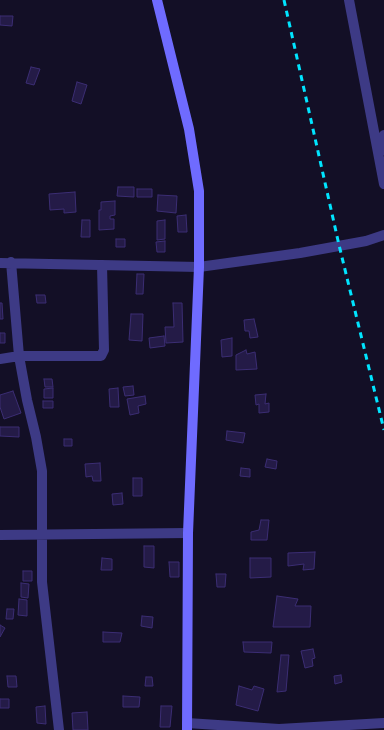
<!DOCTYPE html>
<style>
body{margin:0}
canvas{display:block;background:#130f26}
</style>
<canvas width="384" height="730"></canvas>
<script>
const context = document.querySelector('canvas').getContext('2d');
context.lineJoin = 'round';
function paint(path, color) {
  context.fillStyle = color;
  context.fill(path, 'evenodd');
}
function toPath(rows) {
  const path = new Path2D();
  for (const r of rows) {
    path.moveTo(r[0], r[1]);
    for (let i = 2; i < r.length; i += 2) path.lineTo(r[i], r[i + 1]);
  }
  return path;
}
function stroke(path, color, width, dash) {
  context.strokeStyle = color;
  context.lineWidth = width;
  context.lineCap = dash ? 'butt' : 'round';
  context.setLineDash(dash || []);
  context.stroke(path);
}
const building = toPath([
 [0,16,13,16,12,26,0,25,0,16],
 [31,67,40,69,34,85,26,83,31,67],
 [77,82,87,85,81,104,72,101,77,82],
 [118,187,134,187,134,197,117,196,118,187],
 [137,189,152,189,152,197,137,197,137,189],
 [75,192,76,212,64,213,64,209,50,210,49,194,75,192],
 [158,195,177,196,176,213,157,211,158,195],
 [115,201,115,215,110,216,110,219,114,219,114,229,99,230,99,210,101,210,101,202,115,201],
 [186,215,187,232,178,232,177,216,186,215],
 [82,220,90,220,90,237,81,237,82,220],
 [165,220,165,239,157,240,157,221,165,220],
 [116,239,125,239,125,247,116,247,116,239],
 [165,241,165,252,157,252,156,242,165,241],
 [137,274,144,274,143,294,136,294,137,274],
 [36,295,45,295,46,303,37,303,36,295],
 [0,303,2,303,3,319,0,319,0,303],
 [173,303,182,303,183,342,166,343,165,327,174,327,173,303],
 [131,314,143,314,142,341,129,340,131,314],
 [254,319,258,337,250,338,249,331,245,331,244,320,254,319],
 [0,333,5,333,5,343,0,343,0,333],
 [164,336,165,346,150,348,149,338,164,336],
 [232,338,232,356,222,357,221,340,232,338],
 [246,350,247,354,255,352,257,369,236,370,236,355,246,350],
 [44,379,52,379,53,387,45,387,44,379],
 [133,386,134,395,125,396,123,387,133,386],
 [53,388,53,398,44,398,44,389,53,388],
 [118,388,119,407,110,407,109,389,118,388],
 [13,391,21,413,4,419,0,407,0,395,13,391],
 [266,394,265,404,269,403,269,412,259,413,259,404,256,405,255,395,266,394],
 [145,396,146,404,138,406,139,413,130,415,127,399,145,396],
 [43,401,53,401,53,408,43,408,43,401],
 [0,427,19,427,19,437,0,436,0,427],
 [227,431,245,433,243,443,226,440,227,431],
 [64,439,72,439,72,446,64,446,64,439],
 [267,459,277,461,276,469,265,467,267,459],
 [100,463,101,481,93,481,92,476,86,477,85,464,100,463],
 [241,468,250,469,250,477,240,476,241,468],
 [133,478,142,478,142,496,133,496,133,478],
 [122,493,123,504,113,505,112,494,122,493],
 [261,520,269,520,267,540,251,540,251,532,259,530,261,520],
 [144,546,154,546,154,568,144,567,144,546],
 [315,552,314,569,303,570,304,564,288,566,288,553,315,552],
 [102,558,112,559,112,570,101,570,102,558],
 [250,558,271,558,271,577,250,578,250,558],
 [169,562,179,562,179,577,170,577,169,562],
 [23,571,32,571,32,581,23,581,23,571],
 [216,574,226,574,225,587,217,587,216,574],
 [21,583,29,584,28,598,21,597,21,583],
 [277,596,298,599,295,606,311,606,310,627,273,627,277,596],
 [19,599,27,600,27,616,18,615,19,599],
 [7,609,14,609,13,619,6,619,7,609],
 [142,616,153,617,152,628,141,626,142,616],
 [0,625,5,628,0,637,0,625],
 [103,632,122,633,120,642,103,642,103,632],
 [243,642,272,642,271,653,244,652,243,642],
 [313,649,315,658,312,659,313,666,305,668,301,651,313,649],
 [281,655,289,655,286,691,277,692,281,655],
 [341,675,342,682,335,684,334,676,341,675],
 [7,676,16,676,17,687,8,687,7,676],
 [146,677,152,677,153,686,145,686,146,677],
 [239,686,252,690,254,686,264,689,258,711,236,705,239,686],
 [123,696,140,697,139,707,123,707,123,696],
 [0,699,9,699,9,708,0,708,0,699],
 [45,706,46,724,37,723,36,707,45,706],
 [161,706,172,706,170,727,160,727,161,706],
 [87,712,88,730,73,730,72,713,87,712]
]);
const street = toPath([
 [349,0,384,184],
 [380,152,384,135],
 [11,262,19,356,27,400,36,437,42,471,42,582,59,730],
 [0,263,199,267,300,253,366,241,384,235],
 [0,359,19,356,101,356,104,350,102,265],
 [0,535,188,533],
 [187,723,279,729,384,723]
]);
const secondary = toPath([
 [157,0,189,129,199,191,199,267,188,533,187,730]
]);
const rail = toPath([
 [284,0,339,245,384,430]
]);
paint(building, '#241b47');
stroke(building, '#3b2d73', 1);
stroke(street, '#3d3a85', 10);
stroke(secondary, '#6f6bff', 10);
stroke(rail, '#00e5ff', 3, [6, 5]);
</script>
